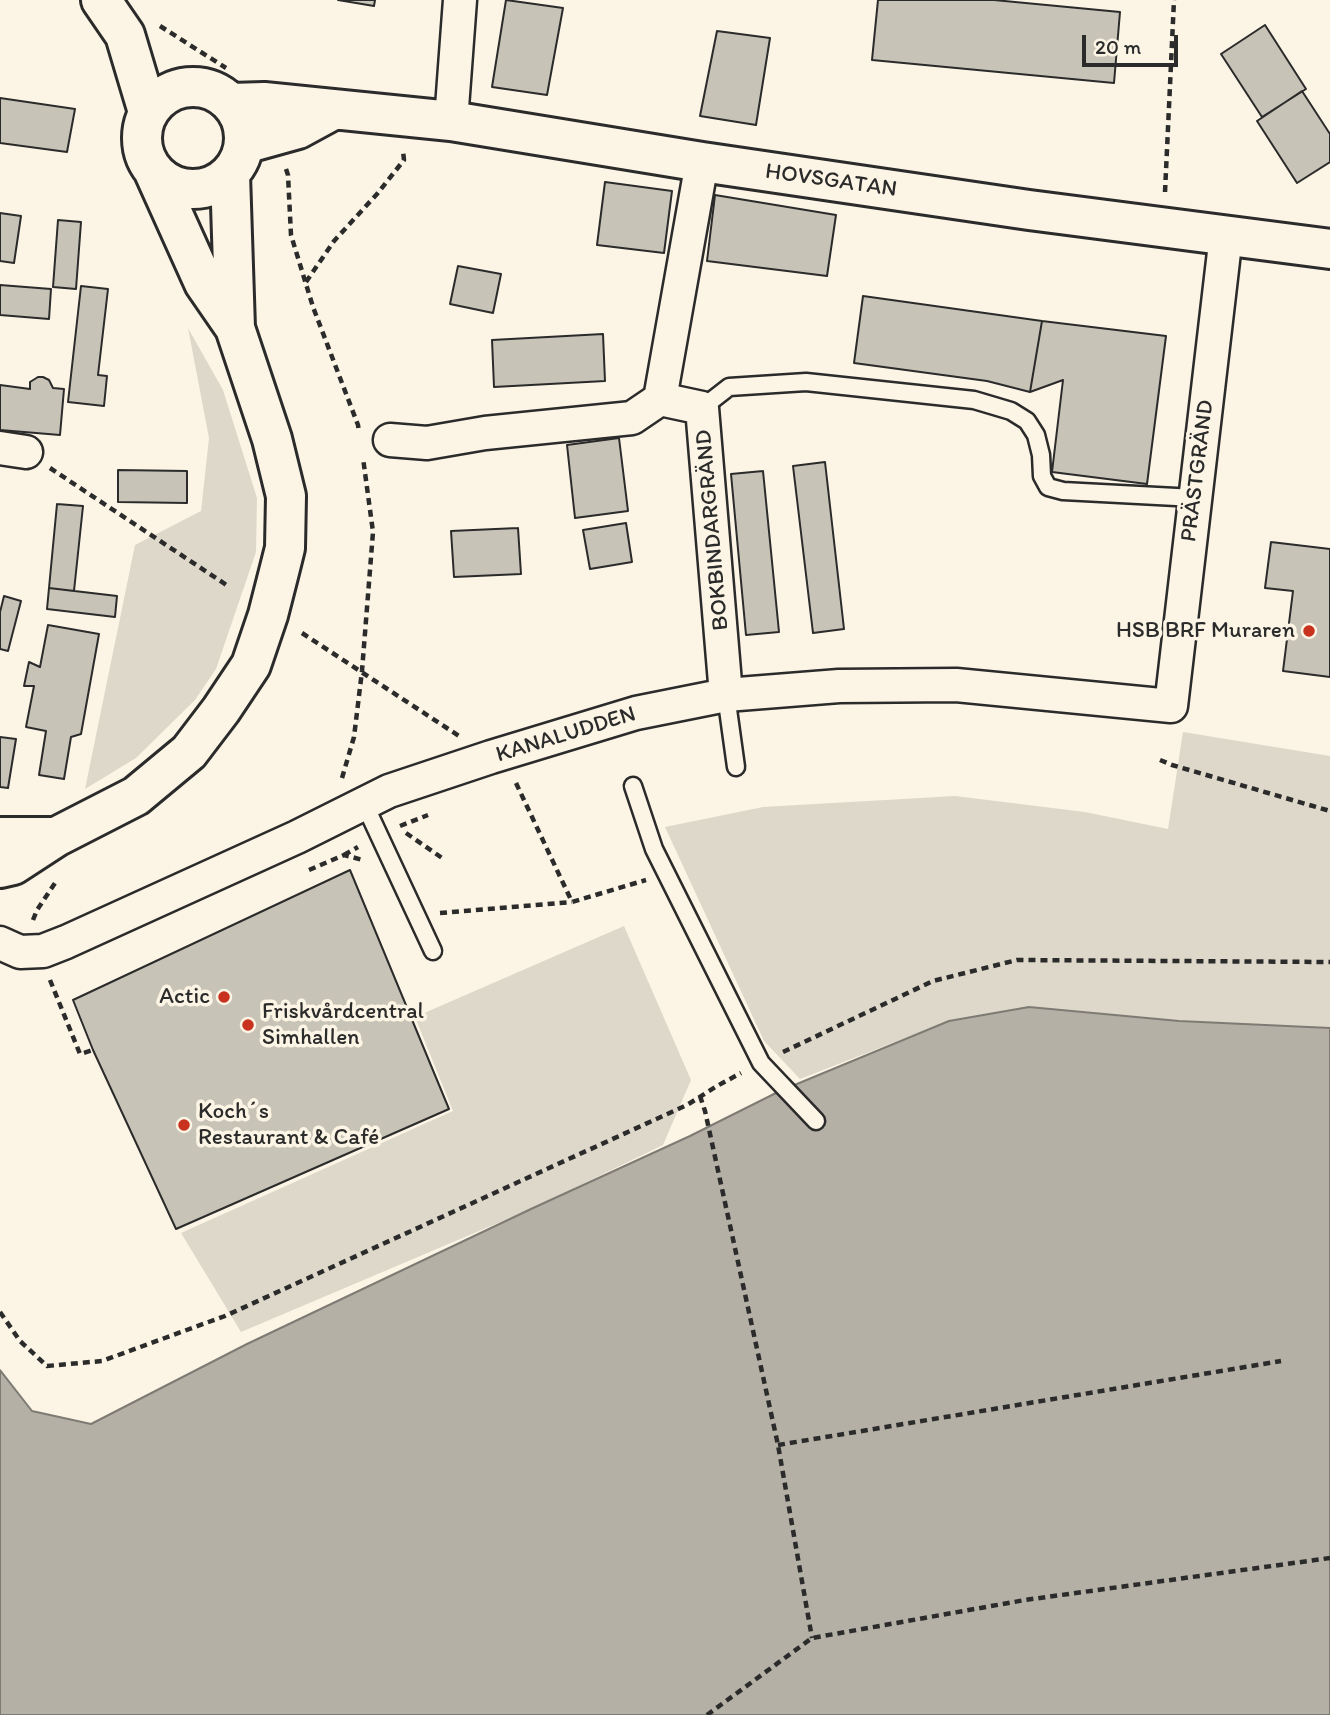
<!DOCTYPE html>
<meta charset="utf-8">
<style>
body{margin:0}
#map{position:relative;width:1330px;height:1715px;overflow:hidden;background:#fcf5e5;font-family:Itim,sans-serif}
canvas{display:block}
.scale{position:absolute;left:1082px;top:35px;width:96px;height:32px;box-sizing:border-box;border:4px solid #2b2b2b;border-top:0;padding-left:9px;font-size:21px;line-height:24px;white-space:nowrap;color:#2b2b2b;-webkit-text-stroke:5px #fcf5e5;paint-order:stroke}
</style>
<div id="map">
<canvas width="1330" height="1715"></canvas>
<div class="scale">20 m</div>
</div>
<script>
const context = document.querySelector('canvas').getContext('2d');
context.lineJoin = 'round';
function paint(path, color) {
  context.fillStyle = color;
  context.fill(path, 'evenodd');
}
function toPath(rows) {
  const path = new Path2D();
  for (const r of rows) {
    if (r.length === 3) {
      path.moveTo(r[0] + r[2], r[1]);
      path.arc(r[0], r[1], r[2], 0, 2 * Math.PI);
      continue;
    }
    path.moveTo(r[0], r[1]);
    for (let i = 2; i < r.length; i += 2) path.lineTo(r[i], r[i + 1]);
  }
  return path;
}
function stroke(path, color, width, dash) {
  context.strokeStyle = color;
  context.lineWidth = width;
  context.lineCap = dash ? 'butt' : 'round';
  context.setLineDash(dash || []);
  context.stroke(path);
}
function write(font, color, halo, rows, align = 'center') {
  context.font = font + ' Itim,sans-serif';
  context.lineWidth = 7;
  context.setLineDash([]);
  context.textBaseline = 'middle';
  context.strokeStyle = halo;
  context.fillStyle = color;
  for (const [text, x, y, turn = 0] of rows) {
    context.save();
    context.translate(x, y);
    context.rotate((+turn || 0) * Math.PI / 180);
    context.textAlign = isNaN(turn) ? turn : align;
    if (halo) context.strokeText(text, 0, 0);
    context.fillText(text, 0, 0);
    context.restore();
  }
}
const green = toPath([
 [188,328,223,390,257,498,256,552,216,669,195,700,136,758,85,789,135,545,201,511,209,438],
 [1183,732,1330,756,1330,1028,1179,1021,1029,1007,949,1021,800,1079,764,1041,665,827,763,807,955,796,1085,812,1168,829],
 [624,926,691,1080,663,1145,531,1209,241,1332,181,1233,453,1111,415,1017]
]);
const water = toPath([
 [1029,1007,1179,1021,1330,1028,1330,1715,0,1715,0,1370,32,1411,91,1424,247,1344,531,1209,690,1136,780,1091,949,1021,1029,1007]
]);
const building = toPath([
 [338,0,375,0,374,6,338,0],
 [506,0,563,8,547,95,492,87,506,0],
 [878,0,994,0,1120,12,1114,83,872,60,878,0],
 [1265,25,1306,89,1262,117,1221,54,1265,25],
 [717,31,770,38,756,125,700,116,717,31],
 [1302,91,1330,134,1330,162,1297,183,1257,121,1302,91],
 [0,98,75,109,67,152,0,143,0,98],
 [605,182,672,191,664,253,597,245,605,182],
 [715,195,836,215,827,276,707,261,715,195],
 [0,213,21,216,14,263,0,261,0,213],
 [58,220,81,222,76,289,53,287,58,220],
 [458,266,501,274,493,313,450,304,458,266],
 [0,285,51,289,49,319,0,315,0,285],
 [81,286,108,289,98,375,107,376,104,406,68,402,81,286],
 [863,296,1042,321,1030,392,987,381,854,363,863,296],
 [1042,321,1166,336,1147,484,1052,472,1063,380,1030,392,1042,321],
 [603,334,605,381,494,387,492,340,603,334],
 [38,377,43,377,49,380,53,388,64,389,60,435,0,430,0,385,30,389,30,382,38,377],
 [619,438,628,511,575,518,567,445,619,438],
 [825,462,844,629,813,633,793,466,825,462],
 [118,470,187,471,187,503,118,502,118,470],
 [763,471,779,632,746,635,731,474,763,471],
 [57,504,83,506,74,591,49,588,57,504],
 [626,523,632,562,590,569,583,530,626,523],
 [518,528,521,574,454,577,451,531,518,528],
 [1271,542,1330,549,1330,677,1283,671,1293,591,1265,588,1271,542],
 [49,588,117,596,115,617,47,609,49,588],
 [4,596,21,601,8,651,0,649,0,612,4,596],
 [48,625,99,634,81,734,71,737,64,779,39,775,46,731,26,727,34,686,24,686,29,662,40,667,48,625],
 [0,737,16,739,8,788,0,787,0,737],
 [350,870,449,1109,176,1229,93,1050,73,1000,350,870]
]);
const path = toPath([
 [160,26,226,68],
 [286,169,288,175,291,235,313,307,358,425,359,432],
 [1165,192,1174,0],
 [306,282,334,241,377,194,404,160,403,151],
 [50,468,228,586],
 [302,633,459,736],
 [1160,760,1172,765,1330,811],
 [342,778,354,737,362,671,373,532,363,458],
 [516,783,572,902,646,880],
 [400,826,428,815],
 [406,833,445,860],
 [344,855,358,847],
 [309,870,344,855,363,860],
 [440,913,572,902],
 [33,920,37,910,57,880],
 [50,980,80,1054,93,1050],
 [783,1052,933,981,1017,960,1330,962],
 [700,1096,705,1111,778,1445,812,1638],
 [0,1312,20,1341,47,1366,102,1361,225,1316,687,1105,717,1086,741,1073],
 [778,1445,1281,1361],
 [707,1715,812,1638,1025,1600,1330,1558]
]);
const service = toPath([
 [702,408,729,387,806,382,974,400,1011,411,1027,421,1036,435,1041,455,1042,476,1048,487,1063,491,1195,498],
 [726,695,736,767],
 [633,786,654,849,761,1063,816,1121],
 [364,803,433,951]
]);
const minor = toPath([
 [451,121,460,0],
 [660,399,702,162],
 [390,440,427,443,485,433,632,418,660,399,702,408,726,695],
 [0,448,26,452],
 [0,943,20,952,43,951,66,942,297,837,389,791,491,757,636,713,726,695,839,686,956,685,1171,706,1226,235]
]);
const secondary = toPath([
 [101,0,125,35,148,112],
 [193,138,51],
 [231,103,264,102,451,121,702,162,1029,210,1330,249],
 [244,144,298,129,333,110],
 [230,174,235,328],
 [0,837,56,837],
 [0,868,13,865,56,837,136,796,189,752,221,710,251,665,268,615,279,572,285,548,286,496,272,439,235,328,204,283,154,172]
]);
const markers = [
 [1309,631,7,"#c8321e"],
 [224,997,7,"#c8321e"],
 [248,1025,7,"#c8321e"],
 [184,1125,7,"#c8321e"]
];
const streetNames = [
 ["HOVSGATAN",831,181,8],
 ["PRÄSTGRÄND",1198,471,-83],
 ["BOKBINDARGRÄND",713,530,-95],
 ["KANALUDDEN",566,735,-17]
];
const poiNames = [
 ["HSB BRF Muraren",1295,631],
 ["Actic",210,997],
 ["Friskvårdcentral",262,1012,"left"],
 ["Simhallen",262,1038,"left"],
 ["Koch´s",198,1112,"left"],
 ["Restaurant & Café",198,1138,"left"]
];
paint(green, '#ded8ca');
paint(water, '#b4b0a5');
stroke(water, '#7d7b74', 2);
paint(building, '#c8c3b7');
stroke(building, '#2b2b2b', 2);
stroke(service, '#2b2b2b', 21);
stroke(minor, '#2b2b2b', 37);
stroke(secondary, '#2b2b2b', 44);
stroke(path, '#2b2b2b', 4.5, [7, 5]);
stroke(service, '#fcf5e5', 16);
stroke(minor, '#fcf5e5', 32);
stroke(secondary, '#fcf5e5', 38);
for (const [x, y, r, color] of markers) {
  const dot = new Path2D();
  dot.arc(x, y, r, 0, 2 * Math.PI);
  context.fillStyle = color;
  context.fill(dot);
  stroke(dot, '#fcf5e5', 2.5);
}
write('23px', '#2b2b2b', '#fcf5e5', streetNames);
write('23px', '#2b2b2b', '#fcf5e5', poiNames, 'right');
</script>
